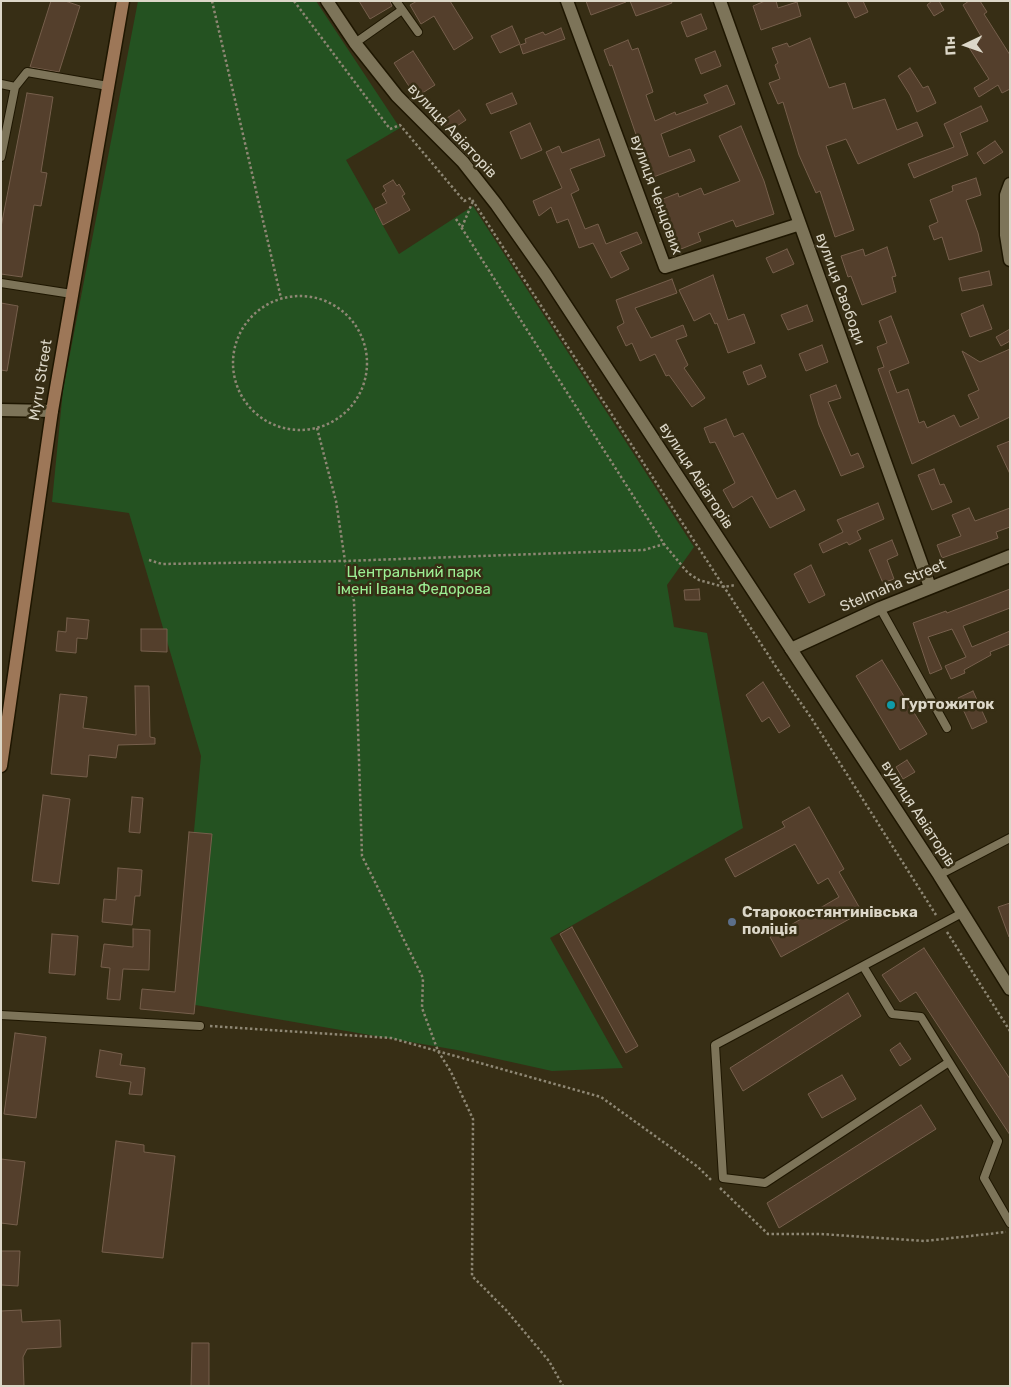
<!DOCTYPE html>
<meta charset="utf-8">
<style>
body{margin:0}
#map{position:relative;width:1011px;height:1387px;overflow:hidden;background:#372e15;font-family:Rubik,sans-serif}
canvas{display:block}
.frame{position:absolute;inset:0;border:2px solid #dcd7c8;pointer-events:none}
.north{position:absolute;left:941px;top:20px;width:50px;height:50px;-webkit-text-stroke:4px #372e15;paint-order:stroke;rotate:267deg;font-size:14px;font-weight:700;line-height:20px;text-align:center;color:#dcd7c8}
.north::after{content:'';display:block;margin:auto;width:18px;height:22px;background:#dcd7c8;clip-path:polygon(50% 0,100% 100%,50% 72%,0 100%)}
</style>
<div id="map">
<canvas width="1011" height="1387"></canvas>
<div class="frame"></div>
<div class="north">Пн</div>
</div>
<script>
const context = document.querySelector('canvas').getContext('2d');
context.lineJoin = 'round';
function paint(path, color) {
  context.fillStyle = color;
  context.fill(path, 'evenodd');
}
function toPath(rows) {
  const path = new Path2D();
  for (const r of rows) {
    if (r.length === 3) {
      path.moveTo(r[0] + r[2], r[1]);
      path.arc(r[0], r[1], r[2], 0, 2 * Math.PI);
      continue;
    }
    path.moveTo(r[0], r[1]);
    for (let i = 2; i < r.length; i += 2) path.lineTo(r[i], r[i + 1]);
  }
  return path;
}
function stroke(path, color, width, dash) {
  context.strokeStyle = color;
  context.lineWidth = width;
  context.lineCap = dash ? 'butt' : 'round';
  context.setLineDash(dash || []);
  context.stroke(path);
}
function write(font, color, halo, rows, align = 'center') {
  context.font = font + ' Rubik,sans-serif';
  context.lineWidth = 5;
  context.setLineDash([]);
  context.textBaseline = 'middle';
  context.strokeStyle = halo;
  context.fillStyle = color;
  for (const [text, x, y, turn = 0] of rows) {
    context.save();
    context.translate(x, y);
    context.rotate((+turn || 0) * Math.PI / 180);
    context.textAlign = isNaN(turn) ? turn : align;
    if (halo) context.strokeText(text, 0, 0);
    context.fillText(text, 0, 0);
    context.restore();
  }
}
const green = toPath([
 [138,1,316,1,400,128,346,160,399,254,473,206,694,547,667,585,674,627,707,633,743,828,550,938,623,1068,552,1071,457,1050,178,1002,201,756,129,513,52,502,63,390]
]);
const building = toPath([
 [51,1,65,1,80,6,59,72,30,67,51,1],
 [359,1,390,1,392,6,370,19,359,1],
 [417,1,450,1,473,38,454,50,434,16,421,24,410,5,417,1],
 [586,1,626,1,626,2,591,15,586,1],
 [630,1,671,1,672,3,636,16,630,1],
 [765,1,776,1,778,8,797,2,801,16,761,30,753,6,765,1],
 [847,1,863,1,868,12,855,18,847,1],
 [932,1,939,1,944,10,934,16,927,5,932,1],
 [969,1,980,1,987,12,984,14,1010,55,1010,89,1002,93,998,85,979,97,974,88,989,79,968,46,982,38,963,5,969,1],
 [701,14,707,29,687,37,681,22,701,14],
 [512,26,520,44,500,53,491,36,512,26],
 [561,28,565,39,523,54,520,45,526,43,525,39,543,32,545,35,561,28],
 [810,38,829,88,845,83,853,109,885,99,897,130,917,122,923,136,858,164,846,139,826,146,854,230,835,237,820,191,816,193,799,155,783,102,778,104,769,83,780,79,775,65,778,63,772,48,787,43,789,47,810,38],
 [628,40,632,50,638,48,653,92,646,95,655,121,675,112,676,115,708,103,704,95,727,85,735,104,661,134,669,157,690,149,695,161,651,178,612,65,610,66,604,50,628,40],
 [413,51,435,85,416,97,394,63,413,51],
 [715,51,721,66,701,74,695,59,715,51],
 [910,68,923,88,928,86,936,103,917,112,910,95,898,76,910,68],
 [27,93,53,97,41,172,47,173,41,206,34,205,22,277,1,274,1,227,27,93],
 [512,93,517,104,491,114,486,104,512,93],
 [981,106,988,121,960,133,968,155,914,178,908,164,954,147,944,124,981,106],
 [459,110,466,120,448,132,441,122,459,110],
 [530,123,542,150,521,159,510,132,530,123],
 [741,126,764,181,774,214,736,227,733,220,698,233,701,241,681,249,667,215,658,218,653,203,678,193,679,197,701,188,704,195,740,181,719,136,741,126],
 [599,139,605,156,570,169,579,190,571,194,585,229,598,224,606,244,637,232,642,243,620,252,629,269,611,278,593,243,579,248,568,219,557,223,551,207,539,216,533,201,562,188,546,152,559,146,562,153,599,139],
 [995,141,1003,152,984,164,977,153,995,141],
 [976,178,981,195,966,200,978,233,982,251,949,260,942,237,934,240,929,226,938,222,930,200,953,191,952,186,976,178],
 [393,180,397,186,399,184,405,194,402,196,410,210,383,225,375,209,387,203,382,194,386,191,383,186,393,180],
 [887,247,896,276,892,277,896,292,862,305,851,276,848,277,841,256,863,249,865,256,887,247],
 [787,249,794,264,773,273,766,258,787,249],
 [989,271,992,285,962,291,959,278,989,271],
 [713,275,728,320,744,314,755,343,728,353,717,323,715,324,710,313,694,321,679,290,713,275],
 [672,279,677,293,635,308,651,338,683,325,687,336,676,340,688,365,684,368,705,398,692,407,669,375,666,376,655,354,640,361,632,343,626,346,617,327,624,323,616,300,672,279],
 [1,303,18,306,7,371,1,370,1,303],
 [807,305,813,321,788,330,781,315,807,305],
 [983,305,992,329,970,337,961,314,983,305],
 [891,316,909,363,889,371,897,393,908,389,919,423,924,421,927,428,954,415,960,427,979,418,968,395,979,390,962,351,980,362,1010,349,1010,417,912,464,878,369,884,367,877,347,887,343,879,321,891,316],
 [1010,329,1010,341,1001,346,996,337,1010,329],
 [822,345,828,362,806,371,799,354,822,345],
 [761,365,766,377,748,385,743,372,761,365],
 [836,385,841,398,828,402,851,456,858,453,864,467,841,476,819,425,810,395,836,385],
 [726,419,734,437,743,433,777,499,795,490,805,510,770,528,752,496,733,508,723,490,735,483,715,442,710,443,704,428,726,419],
 [1010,441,1010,474,997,446,1010,441],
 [934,469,940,485,944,484,952,502,932,510,918,475,934,469],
 [878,503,884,519,857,531,861,539,849,545,847,542,823,553,819,544,843,532,837,520,878,503],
 [969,508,975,521,1010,508,1010,527,996,532,998,538,942,558,937,545,961,536,952,515,969,508],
 [892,540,898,555,887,560,894,579,883,583,869,550,892,540],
 [811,565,825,595,809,603,794,574,811,565],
 [699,589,700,600,685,600,684,590,699,589],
 [1010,589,1010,608,963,626,972,647,1010,631,1010,644,990,652,991,655,964,670,965,673,951,679,945,666,966,657,952,629,928,637,942,669,930,674,913,623,946,611,947,613,1010,589],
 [67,618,89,620,87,639,77,638,76,653,56,651,58,631,66,632,67,618],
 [141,629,167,629,167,652,141,651,141,629],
 [882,660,927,734,900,750,856,676,882,660],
 [763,682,790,726,779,733,769,717,762,722,746,695,763,682],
 [135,686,149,686,150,737,155,738,155,744,118,745,116,758,89,755,87,777,51,774,60,694,87,697,83,728,136,735,135,686],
 [973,691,987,722,972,729,958,698,973,691],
 [907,760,915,772,903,779,896,767,907,760],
 [43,795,70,799,59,884,32,881,43,795],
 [132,797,143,798,140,833,129,832,132,797],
 [809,807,844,869,839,872,862,912,781,957,770,937,839,897,828,878,818,884,795,844,735,877,725,859,785,827,782,822,809,807],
 [189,832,212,834,194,1014,140,1009,142,989,175,992,189,832],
 [118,868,142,870,140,896,135,896,132,925,102,922,104,899,116,900,118,868],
 [1010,903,1010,936,1009,937,998,907,1010,903],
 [572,927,638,1046,626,1053,560,934,572,927],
 [133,929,150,930,149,970,123,969,120,1000,107,999,110,968,101,967,104,944,133,947,133,929],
 [52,934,78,936,75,975,49,973,52,934],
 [924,948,1010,1079,1010,1135,916,992,900,1002,882,975,924,948],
 [848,993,861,1016,743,1091,730,1068,848,993],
 [15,1033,46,1037,36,1118,4,1114,15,1033],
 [900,1043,911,1059,900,1066,890,1050,900,1043],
 [100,1050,122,1054,120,1065,145,1068,142,1095,129,1094,131,1082,96,1077,100,1050],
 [842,1075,856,1099,822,1118,808,1094,842,1075],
 [921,1105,936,1129,779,1228,767,1203,921,1105],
 [116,1141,144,1145,144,1152,175,1156,163,1258,102,1252,116,1141],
 [1,1159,25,1162,17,1225,1,1223,1,1159],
 [1,1251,20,1251,18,1286,1,1285,1,1251],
 [21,1310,22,1322,60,1320,61,1347,27,1349,23,1357,24,1386,1,1386,1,1311,21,1310],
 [192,1343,209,1343,209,1386,191,1386,192,1343]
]);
const path = toPath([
 [212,1,281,298],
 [294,1,390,129,400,125,464,201,471,198,780,673,812,719,936,915],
 [456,219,664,544,688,573,699,580,724,587,735,585],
 [462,227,473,201],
 [300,363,67],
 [317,428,336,501,345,561,354,601,362,856,423,978,422,1008,438,1051,451,1072,473,1119,472,1276,506,1310,549,1361,563,1386],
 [149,560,162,564,345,561,644,550,664,544],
 [947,932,1010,1031],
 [210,1026,391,1038,601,1097,698,1167,712,1181],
 [720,1188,768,1234,821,1234,925,1241,1006,1232]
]);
const service = toPath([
 [396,1,418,32],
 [355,43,402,10],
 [1,84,15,87],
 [1,157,15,87,27,72,108,86],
 [1,283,72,294],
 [880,608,947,728],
 [939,875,1010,838],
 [962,913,715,1045,723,1178,765,1183,949,1062,998,1141,984,1178,1010,1223],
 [863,966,892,1014,921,1017,949,1062],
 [1,1015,200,1026]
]);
const minor = toPath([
 [567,1,665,267,800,224],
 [720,1,930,587],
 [1,410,52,411],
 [791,649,880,608,1010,556]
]);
const tertiary = toPath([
 [327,1,355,43,397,96,463,162,496,204,546,275,939,875,1010,989],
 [1010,184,1006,195,1006,235,1010,260]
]);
const secondary = toPath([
 [1,766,52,411,123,1]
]);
const markers = [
 [891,705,5,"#0f9aa8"],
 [732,922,5,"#5c6f8a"]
];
const streetNames = [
 ["вулиця Авіаторів",452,131,47],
 ["вулиця Ченцових",656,195,70],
 ["вулиця Свободи",840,289,70],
 ["Myru Street",41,380,-81],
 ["вулиця Авіаторів",696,476,57],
 ["Stelmaha Street",893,586,-23],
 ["вулиця Авіаторів",918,814,57]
];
const parkNames = [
 ["Центральний парк",414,573],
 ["імені Івана Федорова",414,590]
];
const poiNames = [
 ["Гуртожиток",901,705],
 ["Старокостянтинівська",742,913],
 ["поліція",742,930]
];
paint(green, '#245221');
paint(building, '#543f2c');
stroke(building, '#765f4c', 1);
stroke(service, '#1e1600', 10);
stroke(minor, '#1e1600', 15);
stroke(tertiary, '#1e1600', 15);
stroke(secondary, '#1e1600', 15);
stroke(path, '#8e8774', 2.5, [2.5, 2.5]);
stroke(service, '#7d7459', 8);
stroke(minor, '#7d7459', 12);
stroke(tertiary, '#7d7459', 12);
stroke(secondary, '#9d7758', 12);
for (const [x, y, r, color] of markers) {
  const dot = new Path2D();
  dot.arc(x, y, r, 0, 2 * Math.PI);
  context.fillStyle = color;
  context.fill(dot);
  stroke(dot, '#372e15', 2);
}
write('15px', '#dcd7c8', '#372e15', streetNames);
write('15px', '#9cef94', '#372e15', parkNames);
write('bold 15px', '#dcd7c8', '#372e15', poiNames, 'left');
</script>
